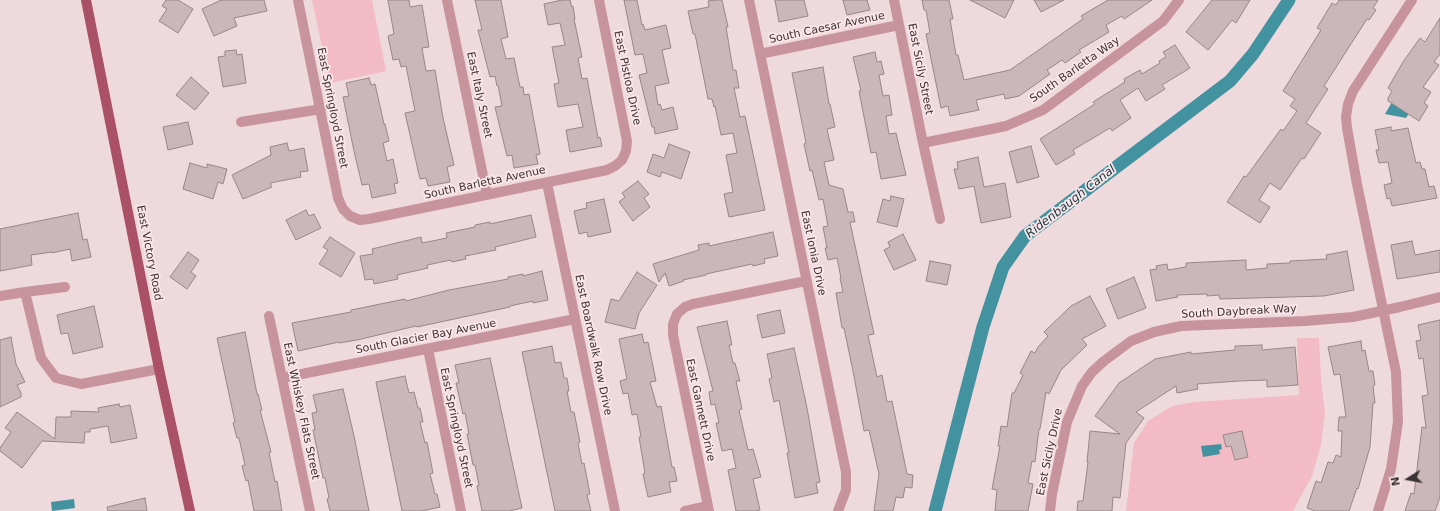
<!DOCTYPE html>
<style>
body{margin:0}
#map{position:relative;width:1440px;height:511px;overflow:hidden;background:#eed9dc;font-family:"DejaVu Sans",sans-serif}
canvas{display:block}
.north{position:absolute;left:1388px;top:459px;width:40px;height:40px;-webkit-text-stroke:3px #fbe6e9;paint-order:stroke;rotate:259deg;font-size:11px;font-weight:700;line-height:16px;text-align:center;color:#3b3335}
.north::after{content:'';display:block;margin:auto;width:14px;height:18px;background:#3b3335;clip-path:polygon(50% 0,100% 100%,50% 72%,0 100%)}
</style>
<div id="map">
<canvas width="1440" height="511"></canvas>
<div class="north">N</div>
</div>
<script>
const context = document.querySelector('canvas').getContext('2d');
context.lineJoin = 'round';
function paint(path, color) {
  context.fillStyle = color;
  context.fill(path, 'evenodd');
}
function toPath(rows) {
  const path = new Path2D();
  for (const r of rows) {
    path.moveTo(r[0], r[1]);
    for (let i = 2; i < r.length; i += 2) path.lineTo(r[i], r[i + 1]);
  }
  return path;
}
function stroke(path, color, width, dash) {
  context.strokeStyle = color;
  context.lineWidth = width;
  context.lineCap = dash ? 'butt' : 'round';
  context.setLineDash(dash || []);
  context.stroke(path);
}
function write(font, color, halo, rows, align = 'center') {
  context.font = font + ' "DejaVu Sans",sans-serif';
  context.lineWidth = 3.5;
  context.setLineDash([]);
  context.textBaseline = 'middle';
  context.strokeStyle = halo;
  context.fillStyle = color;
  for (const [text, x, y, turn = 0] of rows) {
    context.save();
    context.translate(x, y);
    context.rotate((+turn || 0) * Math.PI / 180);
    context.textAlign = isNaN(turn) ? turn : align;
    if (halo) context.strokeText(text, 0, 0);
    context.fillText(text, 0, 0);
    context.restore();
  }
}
const green = toPath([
 [312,0,372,0,386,71,330,83],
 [1297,338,1319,338,1321,379,1325,413,1321,445,1312,476,1293,511,1126,511,1134,443,1148,421,1172,406,1195,402,1299,395]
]);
const water = toPath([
 [1392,102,1409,113,1406,118,1385,114],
 [1221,444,1222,449,1219,450,1220,454,1203,457,1201,446],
 [74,499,75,508,52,511,51,502]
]);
const canal = toPath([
 [935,511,983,327,1003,267,1025,236,1230,81,1253,54,1289,0]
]);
const building = toPath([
 [166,0,178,0,193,9,178,33,159,21,167,9,162,6,166,0],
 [221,0,264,0,267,11,234,18,237,26,214,36,202,9,221,0],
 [388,0,409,0,410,7,422,5,429,47,422,48,426,71,435,70,443,118,454,165,447,167,450,182,428,186,426,178,420,179,405,113,415,111,406,66,401,67,399,59,393,60,388,36,394,34,388,0],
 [475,0,501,0,508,37,501,39,506,59,514,58,520,87,523,87,524,95,529,94,540,154,536,155,538,164,514,168,512,155,507,156,495,107,502,106,498,85,497,86,495,76,490,77,478,30,482,30,475,0],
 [562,0,570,0,572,7,573,6,575,19,574,19,582,57,578,58,582,79,587,78,598,138,600,137,602,146,570,152,566,130,583,127,578,104,558,107,554,84,559,83,552,47,565,45,560,23,548,25,544,4,562,0],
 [624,0,637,0,642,25,643,24,645,30,666,25,671,48,662,50,669,83,655,86,658,105,660,104,662,110,673,107,678,129,655,134,654,127,652,127,639,75,647,73,643,54,635,55,624,0],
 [715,0,722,0,728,27,726,27,733,70,736,70,739,88,734,88,740,117,745,116,765,210,729,217,724,194,733,192,726,155,737,153,733,133,721,135,715,106,714,107,712,99,708,99,695,34,693,34,688,11,709,7,708,1,715,0],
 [775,0,804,0,808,16,779,22,775,0],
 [843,0,867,0,870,10,847,15,843,0],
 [922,0,949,0,953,19,950,19,956,55,958,55,964,80,1010,70,1083,19,1081,16,1108,0,1152,0,1124,19,1122,16,1106,25,1109,32,1079,50,1081,52,1065,63,1062,60,1047,70,1050,74,1019,96,1005,99,1004,94,976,100,979,110,950,116,948,106,941,108,926,34,930,33,926,10,924,10,922,0],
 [970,0,1014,0,1005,18,970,0],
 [1034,0,1064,0,1041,12,1034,0],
 [1212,0,1250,0,1236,23,1232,20,1208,50,1186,32,1212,0],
 [1339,0,1378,0,1373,8,1376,10,1369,20,1367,19,1324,86,1328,89,1306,123,1321,133,1304,159,1302,158,1280,190,1270,183,1259,200,1270,207,1260,223,1227,202,1244,176,1246,177,1281,129,1283,131,1297,111,1290,106,1295,99,1283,91,1321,30,1317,28,1332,3,1336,5,1339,0],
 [1440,18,1440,54,1434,62,1439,65,1423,87,1431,92,1424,103,1428,106,1419,121,1388,101,1388,98,1392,91,1388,88,1403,62,1420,38,1425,42,1440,18],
 [1175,45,1190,68,1162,85,1165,89,1146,101,1138,88,1120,100,1131,118,1112,131,1110,128,1073,150,1075,154,1056,165,1040,139,1095,104,1093,102,1125,82,1124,79,1140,70,1142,74,1160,63,1159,61,1166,57,1163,52,1175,45],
 [236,50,237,55,242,54,246,83,223,87,218,57,225,56,225,51,236,50],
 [875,52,877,62,881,61,884,74,879,75,883,96,889,95,892,115,886,116,889,134,896,133,906,175,881,179,876,152,871,153,859,91,861,91,853,57,875,52],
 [823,67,829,104,830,104,835,127,827,129,834,160,824,162,829,185,843,189,848,212,853,212,855,222,850,222,874,334,868,335,877,377,882,375,887,402,892,401,907,474,913,475,912,488,905,487,903,498,896,497,893,511,874,511,879,474,869,430,864,431,854,376,844,328,842,328,836,293,843,292,840,278,841,278,837,258,828,260,825,248,827,248,823,227,828,226,823,199,819,200,812,170,810,171,804,144,806,143,792,73,823,67],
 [191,77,209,93,195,110,176,95,191,77],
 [369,78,371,85,375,84,384,124,385,124,389,141,383,143,387,161,393,159,398,183,394,184,396,193,372,198,369,184,362,185,354,151,343,97,349,96,346,83,369,78],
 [188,122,193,144,168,150,163,127,188,122],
 [1391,127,1391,131,1408,128,1416,163,1420,162,1422,169,1425,169,1429,187,1434,186,1437,198,1392,206,1390,198,1387,199,1384,185,1392,183,1388,162,1379,163,1376,150,1379,150,1375,130,1391,127],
 [287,143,289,151,304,148,308,171,300,172,301,177,270,183,272,187,243,199,232,175,271,155,270,147,287,143],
 [669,144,690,152,681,179,662,172,660,177,647,172,653,154,664,158,669,144],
 [1031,146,1039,177,1017,183,1009,152,1031,146],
 [978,157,984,187,1005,183,1011,217,981,223,974,186,959,189,954,169,958,169,957,162,978,157],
 [190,163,207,168,207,164,227,169,223,184,218,182,213,199,183,189,190,163],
 [638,181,649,194,644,198,650,207,633,221,619,202,625,197,622,193,638,181],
 [891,196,904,199,897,227,877,222,883,199,890,201,891,196],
 [604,199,611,232,588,237,587,232,579,234,574,211,587,208,586,203,604,199],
 [306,210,309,216,314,214,321,228,296,240,286,220,306,210],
 [78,213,83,240,87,239,91,257,72,261,70,249,52,253,52,252,31,255,32,265,0,271,0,229,78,213],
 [531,215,536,237,495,247,496,250,465,256,466,259,452,262,451,260,427,265,428,268,397,275,398,279,374,284,373,279,365,280,360,256,373,254,372,249,421,237,422,243,447,238,446,233,475,227,475,225,490,222,490,224,531,215],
 [773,232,778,256,764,259,765,263,753,266,752,264,706,274,706,275,683,280,684,281,669,286,665,273,659,282,653,264,699,250,698,245,709,243,709,246,773,232],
 [903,234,916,260,894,270,884,250,890,247,888,242,903,234],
 [330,237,355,253,341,277,319,264,328,250,323,247,330,237],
 [1412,241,1415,255,1440,250,1440,272,1397,279,1391,245,1412,241],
 [1347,251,1354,290,1324,296,1220,299,1219,295,1207,296,1207,294,1177,295,1178,297,1156,301,1150,270,1157,269,1156,266,1167,264,1168,270,1186,267,1186,263,1246,260,1246,270,1267,268,1267,264,1290,263,1290,261,1327,259,1326,255,1347,251],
 [188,252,199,260,191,272,196,276,187,289,170,277,188,252],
 [930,261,951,265,947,285,926,281,930,261],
 [542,271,548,300,533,303,533,301,510,306,510,307,431,324,417,327,416,326,357,340,339,343,339,342,298,351,292,323,351,312,351,310,405,299,406,301,449,290,508,279,508,277,523,274,523,276,542,271],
 [637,272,657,285,639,313,635,329,605,322,611,299,619,301,637,272],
 [1134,277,1146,308,1118,319,1106,289,1134,277],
 [1090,296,1106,326,1082,339,1087,345,1061,370,1049,394,1046,392,1040,429,1039,429,1035,462,1032,461,1028,483,1033,484,1028,511,995,511,997,490,992,489,1000,446,998,446,1001,426,1007,427,1012,393,1014,393,1023,375,1020,373,1031,351,1035,353,1038,347,1048,336,1044,332,1071,306,1090,296],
 [94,306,103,347,73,354,68,333,61,334,57,315,94,306],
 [780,310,785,333,762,338,757,315,780,310],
 [1440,320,1440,497,1435,511,1405,511,1411,493,1414,494,1422,427,1426,428,1422,396,1428,395,1423,358,1419,359,1416,341,1421,340,1418,325,1440,320],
 [727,321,732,345,729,345,733,363,735,363,740,381,736,381,742,409,739,410,748,450,753,449,761,477,753,479,760,510,755,511,736,511,728,470,736,468,732,449,722,451,716,423,719,423,715,404,711,405,709,392,713,391,697,327,727,321],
 [245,332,257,394,258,394,262,410,260,410,271,452,269,453,275,482,277,481,282,511,254,511,248,480,246,481,242,466,245,465,239,438,237,438,233,423,235,422,217,338,245,332],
 [642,334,644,343,648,342,656,381,650,382,657,407,661,406,672,467,674,467,677,481,669,482,671,492,648,497,643,474,645,473,639,437,641,437,637,414,632,415,628,393,623,394,620,381,627,379,619,339,642,334],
 [11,337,16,364,25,382,17,385,21,393,21,397,0,407,0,340,11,337],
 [1361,341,1362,351,1365,350,1369,371,1373,371,1375,385,1373,386,1375,403,1373,403,1370,447,1358,489,1357,488,1349,511,1315,511,1307,508,1316,481,1321,483,1328,462,1333,463,1336,455,1341,457,1342,431,1338,431,1339,417,1346,417,1340,374,1334,375,1328,347,1361,341],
 [1262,345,1262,350,1295,347,1298,385,1267,387,1267,380,1239,381,1197,384,1198,389,1177,393,1176,386,1136,412,1144,418,1126,443,1120,498,1113,497,1112,511,1077,511,1078,501,1083,501,1088,462,1087,462,1090,431,1120,434,1095,416,1119,383,1155,359,1191,352,1191,354,1235,350,1235,346,1262,345],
 [552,346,555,363,561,362,564,378,567,378,569,391,567,391,571,412,574,412,580,442,578,443,582,464,584,463,590,494,587,495,591,511,555,511,522,352,552,346],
 [794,348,807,408,820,482,816,483,818,493,795,498,787,453,789,453,779,400,774,402,769,379,772,378,767,354,794,348],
 [490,358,522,508,509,511,482,511,477,486,479,485,475,465,473,465,467,434,469,434,465,413,463,414,456,383,459,383,455,365,490,358],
 [405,376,409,393,414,392,418,408,420,408,423,422,420,422,425,443,427,442,433,473,430,474,435,494,437,494,440,507,422,511,402,511,376,382,405,376],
 [343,389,354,436,369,511,330,511,327,499,329,498,325,478,323,478,313,430,315,430,312,413,317,412,313,395,343,389],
 [119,404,120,407,130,405,137,438,111,443,108,426,90,429,90,432,85,432,84,443,42,441,22,468,0,451,0,448,11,432,5,428,17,412,55,439,56,417,71,417,71,411,99,412,98,408,119,404],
 [1242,431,1248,457,1235,460,1231,446,1226,447,1223,435,1242,431],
 [145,498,147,511,108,511,107,507,145,498]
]);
const minor = toPath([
 [298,0,338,198,343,209,350,216,360,220,369,219,607,170,615,166,622,160,626,151,627,141,599,0],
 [447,0,487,195],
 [749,0,846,472,846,490,838,511],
 [894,0,923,143,940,219],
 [760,54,899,25],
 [241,122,321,109],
 [923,143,1006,126,1043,110,1163,21,1179,0],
 [547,183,615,511],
 [25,292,65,287],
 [0,296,25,292,41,358,56,378,81,384,159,369],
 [269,316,310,511],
 [428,349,461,511],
 [282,378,575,319],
 [685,511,708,506],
 [709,511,673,335,673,324,677,314,685,307,693,304,806,281],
 [1050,511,1052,494,1067,422,1082,386,1092,372,1104,361,1131,341,1154,332,1181,326,1305,321,1353,317,1400,307,1440,297],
 [1378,511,1391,469,1398,422,1396,372,1357,184,1347,128,1346,117,1348,104,1353,91,1412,0]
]);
const major = toPath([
 [86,0,159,369,190,511]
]);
const streetNames = [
 ["South Caesar Avenue",827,28,-12],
 ["East Sicily Street",920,69,79],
 ["South Barletta Way",1075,70,-35],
 ["East Pistioa Drive",627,78,78],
 ["East Italy Street",479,95,78],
 ["East Springloyd Street",332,108,79],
 ["South Barletta Avenue",485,183,-12],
 ["East Victory Road",149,253,79],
 ["East Ionia Drive",813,253,78],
 ["South Daybreak Way",1239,312,-3],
 ["South Glacier Bay Avenue",426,337,-11],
 ["East Boardwalk Row Drive",593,345,78],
 ["East Gannett Drive",700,410,78],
 ["East Whiskey Flats Street",301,411,78],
 ["East Springloyd Street",456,428,78],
 ["East Sicily Drive",1050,452,-78]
];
const waterNames = [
 ["Ridenbaugh Canal",1071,202,-38]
];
paint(green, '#f3bbc5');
paint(water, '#4292a0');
stroke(canal, '#4292a0', 13);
paint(building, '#cbb7ba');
stroke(building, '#998689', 1);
stroke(minor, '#c7949d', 10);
stroke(major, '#ab5167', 10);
write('11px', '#3b3335', '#fbe6e9', streetNames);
write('italic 12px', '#13393f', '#fbe6e9', waterNames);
</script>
